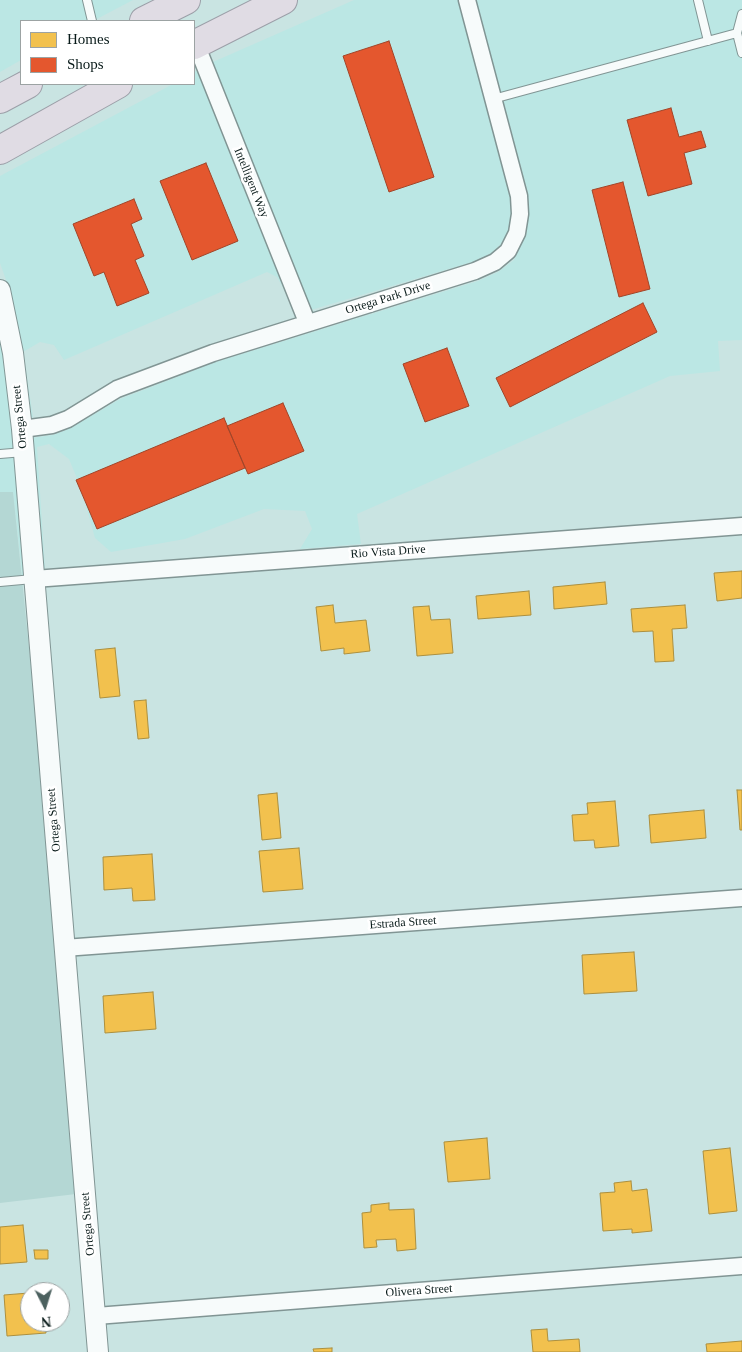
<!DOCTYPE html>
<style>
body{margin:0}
#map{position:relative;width:742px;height:1352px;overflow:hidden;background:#c9e4e2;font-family:Georgia,serif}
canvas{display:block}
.legend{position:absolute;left:20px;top:20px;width:175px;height:65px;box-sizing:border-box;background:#fff;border:1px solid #9ca3a3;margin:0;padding:6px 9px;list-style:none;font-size:15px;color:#081a19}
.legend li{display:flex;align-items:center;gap:10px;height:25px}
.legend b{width:25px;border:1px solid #9ca3a3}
.north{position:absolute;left:20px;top:1282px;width:50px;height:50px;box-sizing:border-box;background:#fff;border:1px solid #9ca3a3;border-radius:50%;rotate:175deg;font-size:14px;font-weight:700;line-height:20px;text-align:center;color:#081a19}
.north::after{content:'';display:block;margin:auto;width:18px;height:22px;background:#4c615f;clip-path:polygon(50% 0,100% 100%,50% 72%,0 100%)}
</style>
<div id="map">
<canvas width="742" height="1352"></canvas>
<ul class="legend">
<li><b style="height:14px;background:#f2c14e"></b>Homes</li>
<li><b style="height:14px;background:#e4572e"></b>Shops</li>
</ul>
<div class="north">N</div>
</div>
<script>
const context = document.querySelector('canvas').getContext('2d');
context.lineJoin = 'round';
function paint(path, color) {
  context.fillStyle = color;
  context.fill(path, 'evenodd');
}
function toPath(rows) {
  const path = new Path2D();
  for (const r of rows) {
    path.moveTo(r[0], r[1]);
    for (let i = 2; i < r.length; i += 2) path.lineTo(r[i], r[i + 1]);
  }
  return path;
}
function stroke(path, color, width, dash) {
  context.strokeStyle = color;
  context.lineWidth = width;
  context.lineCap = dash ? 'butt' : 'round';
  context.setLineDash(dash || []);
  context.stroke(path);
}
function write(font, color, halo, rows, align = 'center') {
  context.font = font + ' Georgia,serif';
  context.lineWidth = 5;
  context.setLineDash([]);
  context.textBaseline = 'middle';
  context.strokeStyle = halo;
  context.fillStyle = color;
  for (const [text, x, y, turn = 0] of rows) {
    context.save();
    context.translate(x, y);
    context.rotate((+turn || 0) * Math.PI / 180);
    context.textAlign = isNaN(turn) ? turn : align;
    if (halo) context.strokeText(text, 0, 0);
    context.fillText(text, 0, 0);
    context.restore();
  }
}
const built = toPath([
 [0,0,133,0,93,21,21,21,21,60,0,72],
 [354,0,458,0,510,198,511,213,509,229,501,244,490,254,472,262,311,310,213,62],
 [476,0,742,0,742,340,718,341,720,371,670,376,357,514,361,544,300,549,312,529,305,511,264,509,185,539,111,552,95,538,81,488,69,459,49,444,37,447,45,568,42,568,31,438,53,435,71,428,120,399,216,362,478,281,498,272,514,260,526,235,529,213,528,193],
 [197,71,284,289,277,277,267,272,64,360,54,345,40,342,23,352,33,417,29,418,10,291,0,263,0,176,173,84,194,84,194,72],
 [0,332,13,430,26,583,23,584,13,492,0,492]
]);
const green = toPath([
 [0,492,13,492,38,735,76,1194,0,1203]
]);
const homes = toPath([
 [742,571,742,598,717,601,714,573,742,571],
 [605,582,607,604,554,609,553,587,605,582],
 [529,591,531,615,478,619,476,596,529,591],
 [333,605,335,623,366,620,370,651,344,654,344,648,321,651,316,607,333,605],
 [685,605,687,628,672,629,674,661,655,662,653,631,633,632,631,609,685,605],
 [429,606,431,620,450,619,453,653,417,656,413,607,429,606],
 [115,648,120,696,100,698,95,650,115,648],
 [146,700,149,738,138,739,134,701,146,700],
 [737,790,742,790,742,830,740,830,737,790],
 [277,793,281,838,262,840,258,795,277,793],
 [615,801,619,846,595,848,594,840,574,841,572,815,588,814,587,803,615,801],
 [704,810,706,838,651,843,649,815,704,810],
 [299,848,303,889,263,892,259,851,299,848],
 [152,854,155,900,133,901,132,888,104,890,103,857,152,854],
 [634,952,637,991,584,994,582,955,634,952],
 [153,992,156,1029,105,1033,103,996,153,992],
 [487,1138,490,1179,448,1182,444,1142,487,1138],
 [730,1148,737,1211,709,1214,703,1151,730,1148],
 [631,1181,632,1191,647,1189,652,1231,632,1233,632,1229,603,1231,600,1193,615,1192,614,1183,631,1181],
 [389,1203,389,1210,414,1209,416,1249,397,1251,396,1239,376,1240,377,1247,364,1248,362,1213,371,1212,371,1205,389,1203],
 [23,1225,27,1262,0,1264,0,1227,23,1225],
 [34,1250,48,1250,48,1259,35,1259,34,1250],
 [29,1293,30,1322,45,1322,46,1333,7,1336,4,1295,29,1293],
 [547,1329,548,1341,579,1339,580,1352,533,1352,531,1330,547,1329],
 [742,1341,742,1352,707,1352,706,1344,742,1341],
 [332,1348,332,1352,314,1352,313,1349,332,1348]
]);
const shops = toPath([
 [389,41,434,177,389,192,343,56,389,41],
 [671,108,679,137,701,131,706,147,684,153,692,184,648,196,627,120,671,108],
 [206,163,238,241,192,260,160,181,206,163],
 [623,182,650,289,619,297,592,190,623,182],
 [134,199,142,219,131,224,144,256,135,260,149,293,117,306,104,272,94,276,73,224,134,199],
 [643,303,657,332,510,407,496,378,643,303],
 [447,348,469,406,425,422,403,364,447,348],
 [283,403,304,451,248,474,227,426,283,403],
 [224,418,245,468,97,529,76,480,224,418]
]);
const service = toPath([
 [87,0,92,21],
 [698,0,708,41],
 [737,33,742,53],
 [493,99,737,33,742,14],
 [0,454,24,452],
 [0,582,33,579]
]);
const minor = toPath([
 [196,44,307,322],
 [22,429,52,425,68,419,117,389,213,353,475,271,495,262,508,251,517,233,520,214,519,196,467,0],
 [34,579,742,526],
 [64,948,742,898],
 [96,1316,742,1266]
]);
const tertiary = toPath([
 [0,290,13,353,22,429,98,1352]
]);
const trunk = toPath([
 [144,21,186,0],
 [194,45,283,0],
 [0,99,28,84],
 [0,150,118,84]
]);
const streetNames = [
 ["Intelligent Way",251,183,68],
 ["Ortega Park Drive",388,298,-17],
 ["Ortega Street",20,417,-96],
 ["Rio Vista Drive",388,552,-4],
 ["Ortega Street",54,820,-95],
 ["Estrada Street",403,923,-4],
 ["Ortega Street",88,1224,-95],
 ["Olivera Street",419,1291,-4]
];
paint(built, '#bbe7e4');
paint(green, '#b4d7d4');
paint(homes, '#f2c14e');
stroke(homes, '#ac8f3e', 1);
paint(shops, '#e4572e');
stroke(shops, '#a24528', 1);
stroke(service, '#819594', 10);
stroke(minor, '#819594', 19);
stroke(tertiary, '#819594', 22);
stroke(trunk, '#9c9fa8', 30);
stroke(service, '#f7fbfb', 8);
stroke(minor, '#f7fbfb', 16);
stroke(tertiary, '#f7fbfb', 20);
stroke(trunk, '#e0dce4', 28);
write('12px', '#081a19', '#fff', streetNames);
</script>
